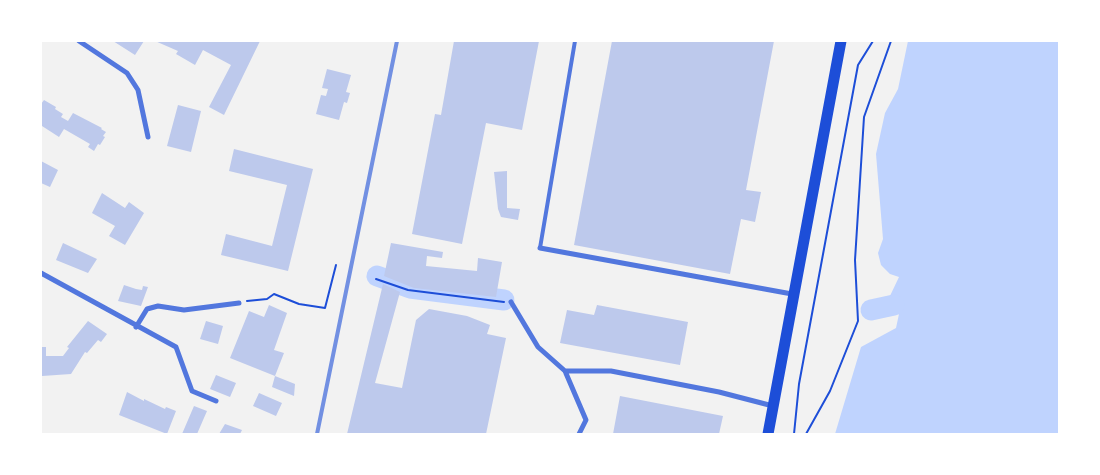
<!DOCTYPE html>
<style>
body{margin:0}
#map{position:relative;width:1100px;height:475px;overflow:hidden;background:#f2f2f2;font-family:"Public Sans",sans-serif}
canvas{display:block}
.frame{position:absolute;inset:0;border:42px solid #fff;pointer-events:none}
</style>
<div id="map">
<canvas width="1100" height="475"></canvas>
<div class="frame"></div>
</div>
<script>
const context = document.querySelector('canvas').getContext('2d');
context.lineJoin = 'round';
function paint(path, color) {
  context.fillStyle = color;
  context.fill(path, 'evenodd');
}
function toPath(rows) {
  const path = new Path2D();
  for (const r of rows) {
    path.moveTo(r[0], r[1]);
    for (let i = 2; i < r.length; i += 2) path.lineTo(r[i], r[i + 1]);
  }
  return path;
}
function stroke(path, color, width, dash) {
  context.strokeStyle = color;
  context.lineWidth = width;
  context.lineCap = dash ? 'butt' : 'round';
  context.setLineDash(dash || []);
  context.stroke(path);
}
const water = toPath([
 [908,41,1059,41,1059,434,835,434,861,347,896,328,899,314,889,298,899,277,890,274,881,265,878,253,883,239,876,154,885,113,898,89]
]);
const river = toPath([
 [377,276,410,288,504,300],
 [871,310,894,305]
]);
const building = toPath([
 [113,41,144,41,135,55],
 [155,41,260,41,224,115,209,107,231,65,203,50,195,65,176,54,178,51],
 [454,41,539,41,522,130,486,123,462,244,412,234,435,114,441,115],
 [612,41,774,41,746,190,761,192,755,222,741,219,730,274,574,245],
 [327,69,351,75,346,92,350,93,347,103,344,102,339,120,316,114,321,95,326,96,328,89,322,88],
 [44,100,56,107,55,109,63,114,61,117,68,121,73,113,102,128,101,129,106,132,103,136,105,137,100,145,98,144,94,151,88,147,90,144,64,129,59,137,42,126,41,104],
 [178,105,201,111,191,152,167,146],
 [234,149,313,169,288,271,221,255,226,234,272,246,287,185,229,171],
 [41,161,58,170,50,187,41,183],
 [507,171,507,208,520,209,518,220,501,217,498,209,494,172],
 [102,193,125,208,129,202,144,213,125,245,109,236,115,226,92,213],
 [63,243,97,259,88,273,56,260],
 [391,243,443,252,442,258,427,256,426,266,477,271,478,258,502,262,496,297,414,288,384,276],
 [383,284,400,292,375,383,402,388,416,320,429,309,467,316,490,325,487,334,506,338,486,434,347,434],
 [124,285,136,289,142,290,143,286,148,287,141,306,118,301],
 [269,305,287,313,274,350,284,353,275,376,230,358,249,311,264,317],
 [597,305,688,322,680,365,560,343,567,310,594,315],
 [88,321,107,334,101,342,98,340,87,353,85,352,71,374,42,376,41,347,46,347,46,356,63,356,69,348,67,347],
 [206,321,223,326,218,344,200,339],
 [216,375,236,383,230,397,210,389],
 [275,376,295,384,294,396,272,387],
 [127,392,144,401,144,399,165,409,166,407,176,411,167,434,119,415],
 [259,393,282,403,276,416,253,406],
 [620,396,723,416,719,434,613,434],
 [194,406,207,411,197,434,182,434],
 [225,424,242,430,240,434,219,434]
]);
const path = toPath([
 [376,279,408,290,504,302],
 [247,301,267,299,274,294,299,304,325,308,336,265],
 [794,434,799,384,858,65,873,41],
 [806,434,830,391,858,321,855,260,864,117,891,41]
]);
const service = toPath([
 [540,248,575,41]
]);
const minor = toPath([
 [79,41,127,73,138,90,148,137],
 [540,248,792,294],
 [41,273,176,347,192,391,216,401],
 [511,302,538,347,565,371,586,420,579,434],
 [136,327,147,309,158,306,184,310,239,303],
 [565,371,611,371,719,392,773,406]
]);
const primary = toPath([
 [768,434,841,41]
]);
const rail = toPath([
 [317,434,397,41]
]);
paint(water, '#bfd3fe');
stroke(river, '#bfd3fe', 21);
paint(building, '#bdc9ec');
stroke(path, '#1d4ed8', 2);
stroke(service, '#5277de', 4);
stroke(minor, '#5277de', 5);
stroke(primary, '#1d4ed8', 11);
stroke(rail, '#7290e2', 4);
</script>
